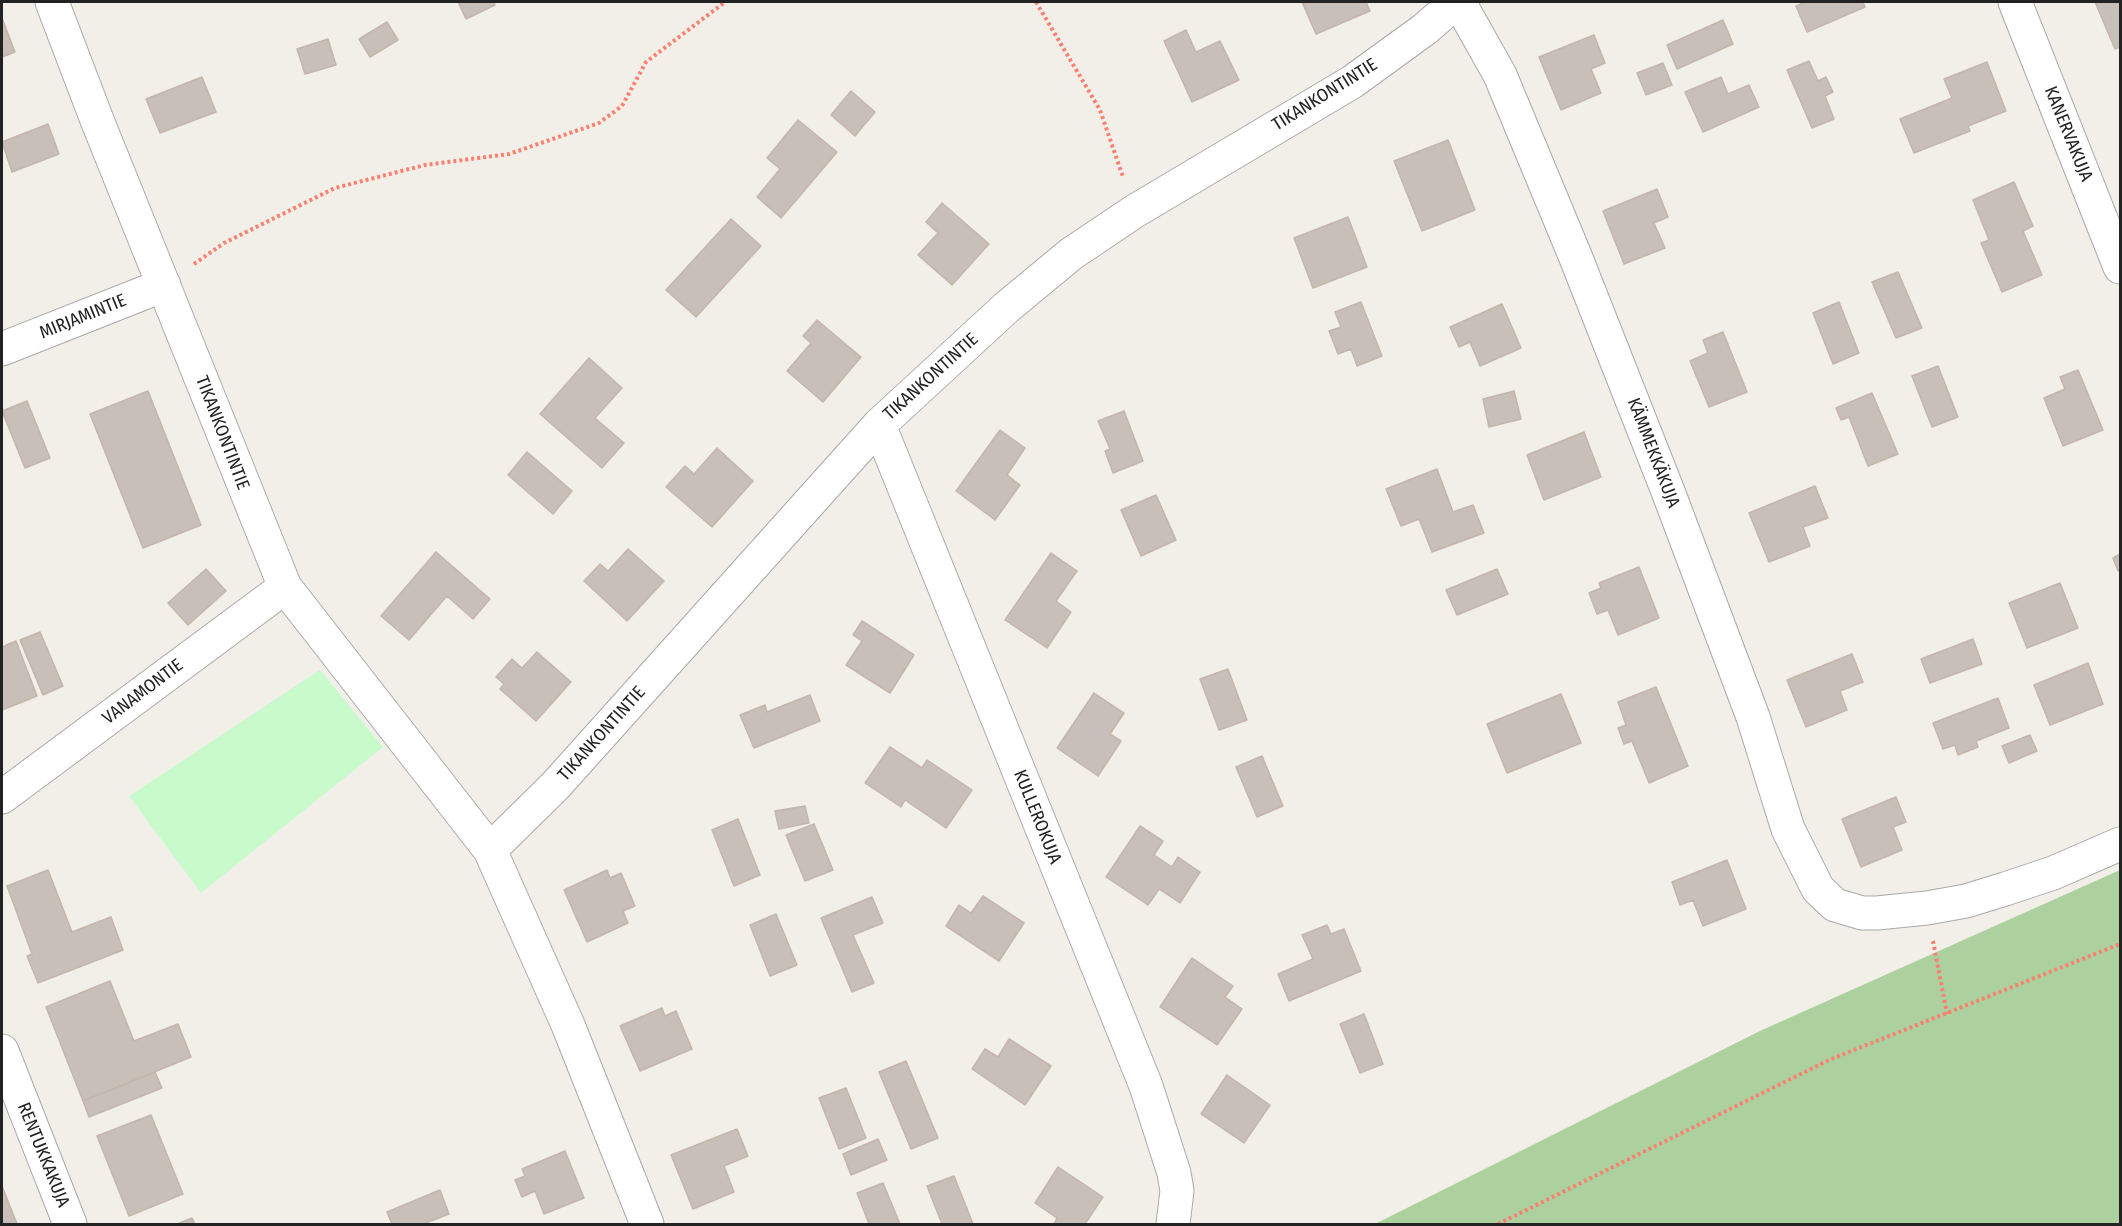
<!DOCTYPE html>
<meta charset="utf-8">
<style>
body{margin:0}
#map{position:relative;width:2122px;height:1226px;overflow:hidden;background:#f2efe9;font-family:"Fira Sans Condensed",sans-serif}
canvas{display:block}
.frame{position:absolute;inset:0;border:3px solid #222;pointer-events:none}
</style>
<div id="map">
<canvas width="2122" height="1226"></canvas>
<div class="frame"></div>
</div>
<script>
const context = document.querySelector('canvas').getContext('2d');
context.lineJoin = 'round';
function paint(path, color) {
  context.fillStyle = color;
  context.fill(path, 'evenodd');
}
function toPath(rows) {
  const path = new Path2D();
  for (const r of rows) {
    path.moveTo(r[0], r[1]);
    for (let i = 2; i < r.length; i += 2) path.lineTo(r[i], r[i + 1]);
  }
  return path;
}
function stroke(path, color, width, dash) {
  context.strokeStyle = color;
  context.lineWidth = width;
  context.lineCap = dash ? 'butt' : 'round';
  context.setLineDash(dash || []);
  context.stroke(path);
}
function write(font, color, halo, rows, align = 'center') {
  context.font = font + ' "Fira Sans Condensed",sans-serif';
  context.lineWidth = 5;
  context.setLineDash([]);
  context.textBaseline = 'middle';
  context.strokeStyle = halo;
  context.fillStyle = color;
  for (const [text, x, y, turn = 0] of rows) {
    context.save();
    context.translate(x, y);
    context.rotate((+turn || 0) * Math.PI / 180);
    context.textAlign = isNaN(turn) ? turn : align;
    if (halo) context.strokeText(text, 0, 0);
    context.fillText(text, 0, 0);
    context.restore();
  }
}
const forest = toPath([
 [2120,870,2120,1224,1375,1224,1762,1030]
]);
const park = toPath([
 [320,670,383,747,201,893,129,796]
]);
const building = toPath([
 [458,2,494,2,495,5,466,19,458,2],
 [1302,2,1366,2,1370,11,1316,34,1302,2],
 [1806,2,1863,2,1865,7,1807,32,1796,6,1806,2],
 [2095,2,2120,2,2120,47,2115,49,2095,2],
 [2,18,15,52,2,57,2,18],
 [1723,20,1733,44,1677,69,1667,45,1723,20],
 [387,22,398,40,370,57,359,39,387,22],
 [1186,30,1196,52,1220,41,1239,80,1192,102,1164,41,1186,30],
 [1594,35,1605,63,1591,69,1601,93,1561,110,1539,57,1594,35],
 [328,39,336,65,305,74,297,49,328,39],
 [1809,61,1818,81,1826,77,1833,92,1825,96,1834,119,1812,128,1787,70,1809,61],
 [1987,62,2006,111,1968,126,1970,131,1914,153,1900,119,1952,98,1944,79,1987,62],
 [1663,63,1672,85,1646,95,1637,73,1663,63],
 [202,77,216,112,160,133,146,99,202,77],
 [1721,77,1728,94,1749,85,1759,107,1703,132,1685,92,1721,77],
 [851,91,875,112,855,136,831,115,851,91],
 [798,120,837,152,781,218,757,197,780,169,767,158,798,120],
 [48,124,59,154,12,172,2,142,48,124],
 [1448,140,1475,210,1422,231,1394,161,1448,140],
 [2014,182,2033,226,2023,231,2042,275,2002,292,1981,243,1989,240,1973,200,2014,182],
 [1657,189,1668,217,1654,223,1665,248,1624,264,1603,211,1657,189],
 [942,203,989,244,952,285,918,255,938,233,926,222,942,203],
 [1348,217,1367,267,1313,288,1294,238,1348,217],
 [731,219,761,246,696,317,666,290,731,219],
 [1898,272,1922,328,1896,338,1872,282,1898,272],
 [1361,302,1382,356,1357,366,1351,349,1338,354,1329,331,1341,327,1335,312,1361,302],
 [1839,302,1859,353,1833,364,1813,313,1839,302],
 [1502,304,1521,348,1480,366,1470,342,1459,347,1450,327,1502,304],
 [817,320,861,357,823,402,787,371,811,343,803,336,817,320],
 [1723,332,1747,392,1709,407,1690,361,1708,353,1703,340,1723,332],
 [589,358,622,388,595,418,624,443,602,468,540,414,589,358],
 [1938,366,1958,417,1932,427,1912,376,1938,366],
 [2078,370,2103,430,2063,446,2044,398,2065,389,2060,377,2078,370],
 [148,391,201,525,143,548,90,414,148,391],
 [1514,391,1521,419,1489,427,1483,399,1514,391],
 [1872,393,1898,454,1868,466,1849,417,1841,420,1836,408,1872,393],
 [27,401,50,458,25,468,2,411,27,401],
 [1124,411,1143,461,1113,473,1105,451,1110,449,1098,421,1124,411],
 [1000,430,1025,448,1007,475,1020,485,995,520,956,491,1000,430],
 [1584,432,1601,477,1544,500,1527,455,1584,432],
 [717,448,753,481,712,527,666,487,685,466,694,474,717,448],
 [527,452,572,491,553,514,508,475,527,452],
 [1437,469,1453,512,1473,505,1484,533,1432,552,1419,519,1401,526,1386,489,1437,469],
 [1815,486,1828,518,1803,527,1810,546,1769,562,1749,513,1815,486],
 [1156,495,1176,540,1141,556,1121,510,1156,495],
 [628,549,664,581,627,621,584,581,600,564,608,571,628,549],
 [436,552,490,599,473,619,447,596,409,640,381,616,436,552],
 [1051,553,1077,571,1056,601,1071,612,1047,648,1005,620,1051,553],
 [2120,554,2120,570,2118,571,2113,558,2120,554],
 [1639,567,1659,618,1618,635,1608,610,1597,614,1589,593,1601,588,1599,583,1639,567],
 [206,569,226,591,188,625,168,603,206,569],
 [1497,569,1508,594,1457,615,1446,590,1497,569],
 [2060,583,2078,628,2027,648,2009,603,2060,583],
 [862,621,914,655,890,693,846,665,862,641,853,635,862,621],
 [40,632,63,686,43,695,20,640,40,632],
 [1973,639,1982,664,1930,683,1921,659,1973,639],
 [16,641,37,696,2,710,2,647,16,641],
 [537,652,571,682,536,721,500,689,504,684,496,677,512,659,522,668,537,652],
 [1852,654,1863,682,1840,691,1847,710,1806,727,1787,680,1852,654],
 [2088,663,2103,704,2050,725,2034,685,2088,663],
 [1228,669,1247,720,1219,730,1200,679,1228,669],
 [1656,687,1688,766,1649,783,1632,741,1624,744,1618,728,1626,725,1618,702,1656,687],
 [1094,693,1124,713,1110,734,1121,741,1098,776,1057,748,1094,693],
 [1561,694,1581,743,1507,773,1487,724,1561,694],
 [810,695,820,721,754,748,740,715,765,705,767,712,810,695],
 [1998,698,2009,728,1976,741,1978,747,1958,755,1955,745,1943,749,1933,723,1998,698],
 [2030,735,2037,751,2009,763,2002,746,2030,735],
 [890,747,922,768,927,760,972,790,946,828,905,800,901,807,865,783,890,747],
 [1262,756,1283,806,1257,817,1236,767,1262,756],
 [1896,797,1906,822,1893,827,1902,850,1861,867,1842,819,1896,797],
 [805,806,809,823,779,829,775,811,805,806],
 [738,819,760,875,734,886,712,830,738,819],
 [814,824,833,870,805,881,786,835,814,824],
 [1140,826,1163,841,1154,855,1172,867,1178,857,1200,872,1180,903,1159,889,1148,905,1106,877,1140,826],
 [1727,860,1746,909,1703,926,1693,900,1680,905,1672,882,1727,860],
 [48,870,72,932,111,917,123,950,38,983,27,956,32,954,7,886,48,870],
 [607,870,610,878,621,873,635,906,623,911,628,923,587,942,564,890,607,870],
 [983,896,1024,923,999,961,946,926,959,905,971,913,983,896],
 [872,897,883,923,853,935,874,983,852,992,821,918,872,897],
 [776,914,797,965,770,976,750,925,776,914],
 [1327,925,1331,934,1344,929,1361,971,1289,1001,1278,974,1313,959,1302,935,1327,925],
 [1192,958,1233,986,1225,997,1242,1009,1217,1045,1160,1007,1192,958],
 [110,981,134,1041,178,1024,191,1057,83,1101,46,1007,110,981],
 [662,1008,665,1016,676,1011,692,1049,640,1071,620,1026,662,1008],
 [1364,1014,1383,1064,1360,1073,1340,1024,1364,1014],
 [1009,1039,1051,1066,1025,1105,972,1069,985,1049,998,1057,1009,1039],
 [906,1061,938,1138,911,1149,879,1072,906,1061],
 [155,1072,162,1088,89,1117,83,1101,155,1072],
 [1227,1075,1270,1105,1244,1143,1201,1114,1227,1075],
 [846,1088,866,1138,839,1149,819,1098,846,1088],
 [151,1115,183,1194,129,1216,97,1136,151,1115],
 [737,1129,748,1156,724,1166,734,1192,693,1209,671,1155,737,1129],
 [878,1139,887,1160,851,1175,843,1154,878,1139],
 [565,1151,584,1198,544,1214,535,1191,522,1197,515,1180,525,1176,522,1169,565,1151],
 [1058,1167,1103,1197,1085,1224,1054,1224,1057,1218,1035,1203,1058,1167],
 [954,1176,973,1224,942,1224,927,1186,954,1176],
 [883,1183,900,1224,869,1224,857,1193,883,1183],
 [2,1186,17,1224,2,1224,2,1186],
 [440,1190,449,1214,423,1224,392,1224,387,1212,440,1190],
 [192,1218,195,1224,177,1224,192,1218]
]);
const path = toPath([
 [1036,2,1100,110,1123,177],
 [194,264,224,243,335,188,425,165,509,154,599,123,622,106,646,62,725,2],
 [1933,941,1947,1014],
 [1498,1224,1829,1060,2120,944]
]);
const minor = toPath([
 [52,2,97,120,285,587,490,850,568,1025,647,1224],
 [1459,2,1500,75,1576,258,1669,494,1753,717,1788,829,1818,889,1835,905,1862,913,1877,913,1927,908,1966,901,2005,889,2053,873,2120,844],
 [2015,2,2120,267],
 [2,349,164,285],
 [879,425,1146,1086,1174,1173,1177,1191,1173,1224],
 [2,797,285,587],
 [490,850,556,785,879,425,1007,307,1071,254,1135,211,1352,82,1425,29,1456,2],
 [2,1051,70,1224]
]);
const streetNames = [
 ["TIKANKONTINTIE",1325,95,-32],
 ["KANERVAKUJA",2068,134,68],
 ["MIRJAMINTIE",83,317,-22],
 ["TIKANKONTINTIE",931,377,-42],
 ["TIKANKONTINTIE",222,433,69],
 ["KÄMMEKKÄKUJA",1653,453,69],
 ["VANAMONTIE",143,692,-37],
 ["TIKANKONTINTIE",602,734,-48],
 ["KULLEROKUJA",1037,817,68],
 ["RENTUKKAKUJA",43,1155,68]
];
paint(forest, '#add19e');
paint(park, '#c8facc');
paint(building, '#c7bfb8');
stroke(building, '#c4b6ab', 1.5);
stroke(minor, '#a9a9a9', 35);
stroke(path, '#fa8072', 4, [3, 3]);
stroke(minor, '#fff', 33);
write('18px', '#222', '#fff', streetNames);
</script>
